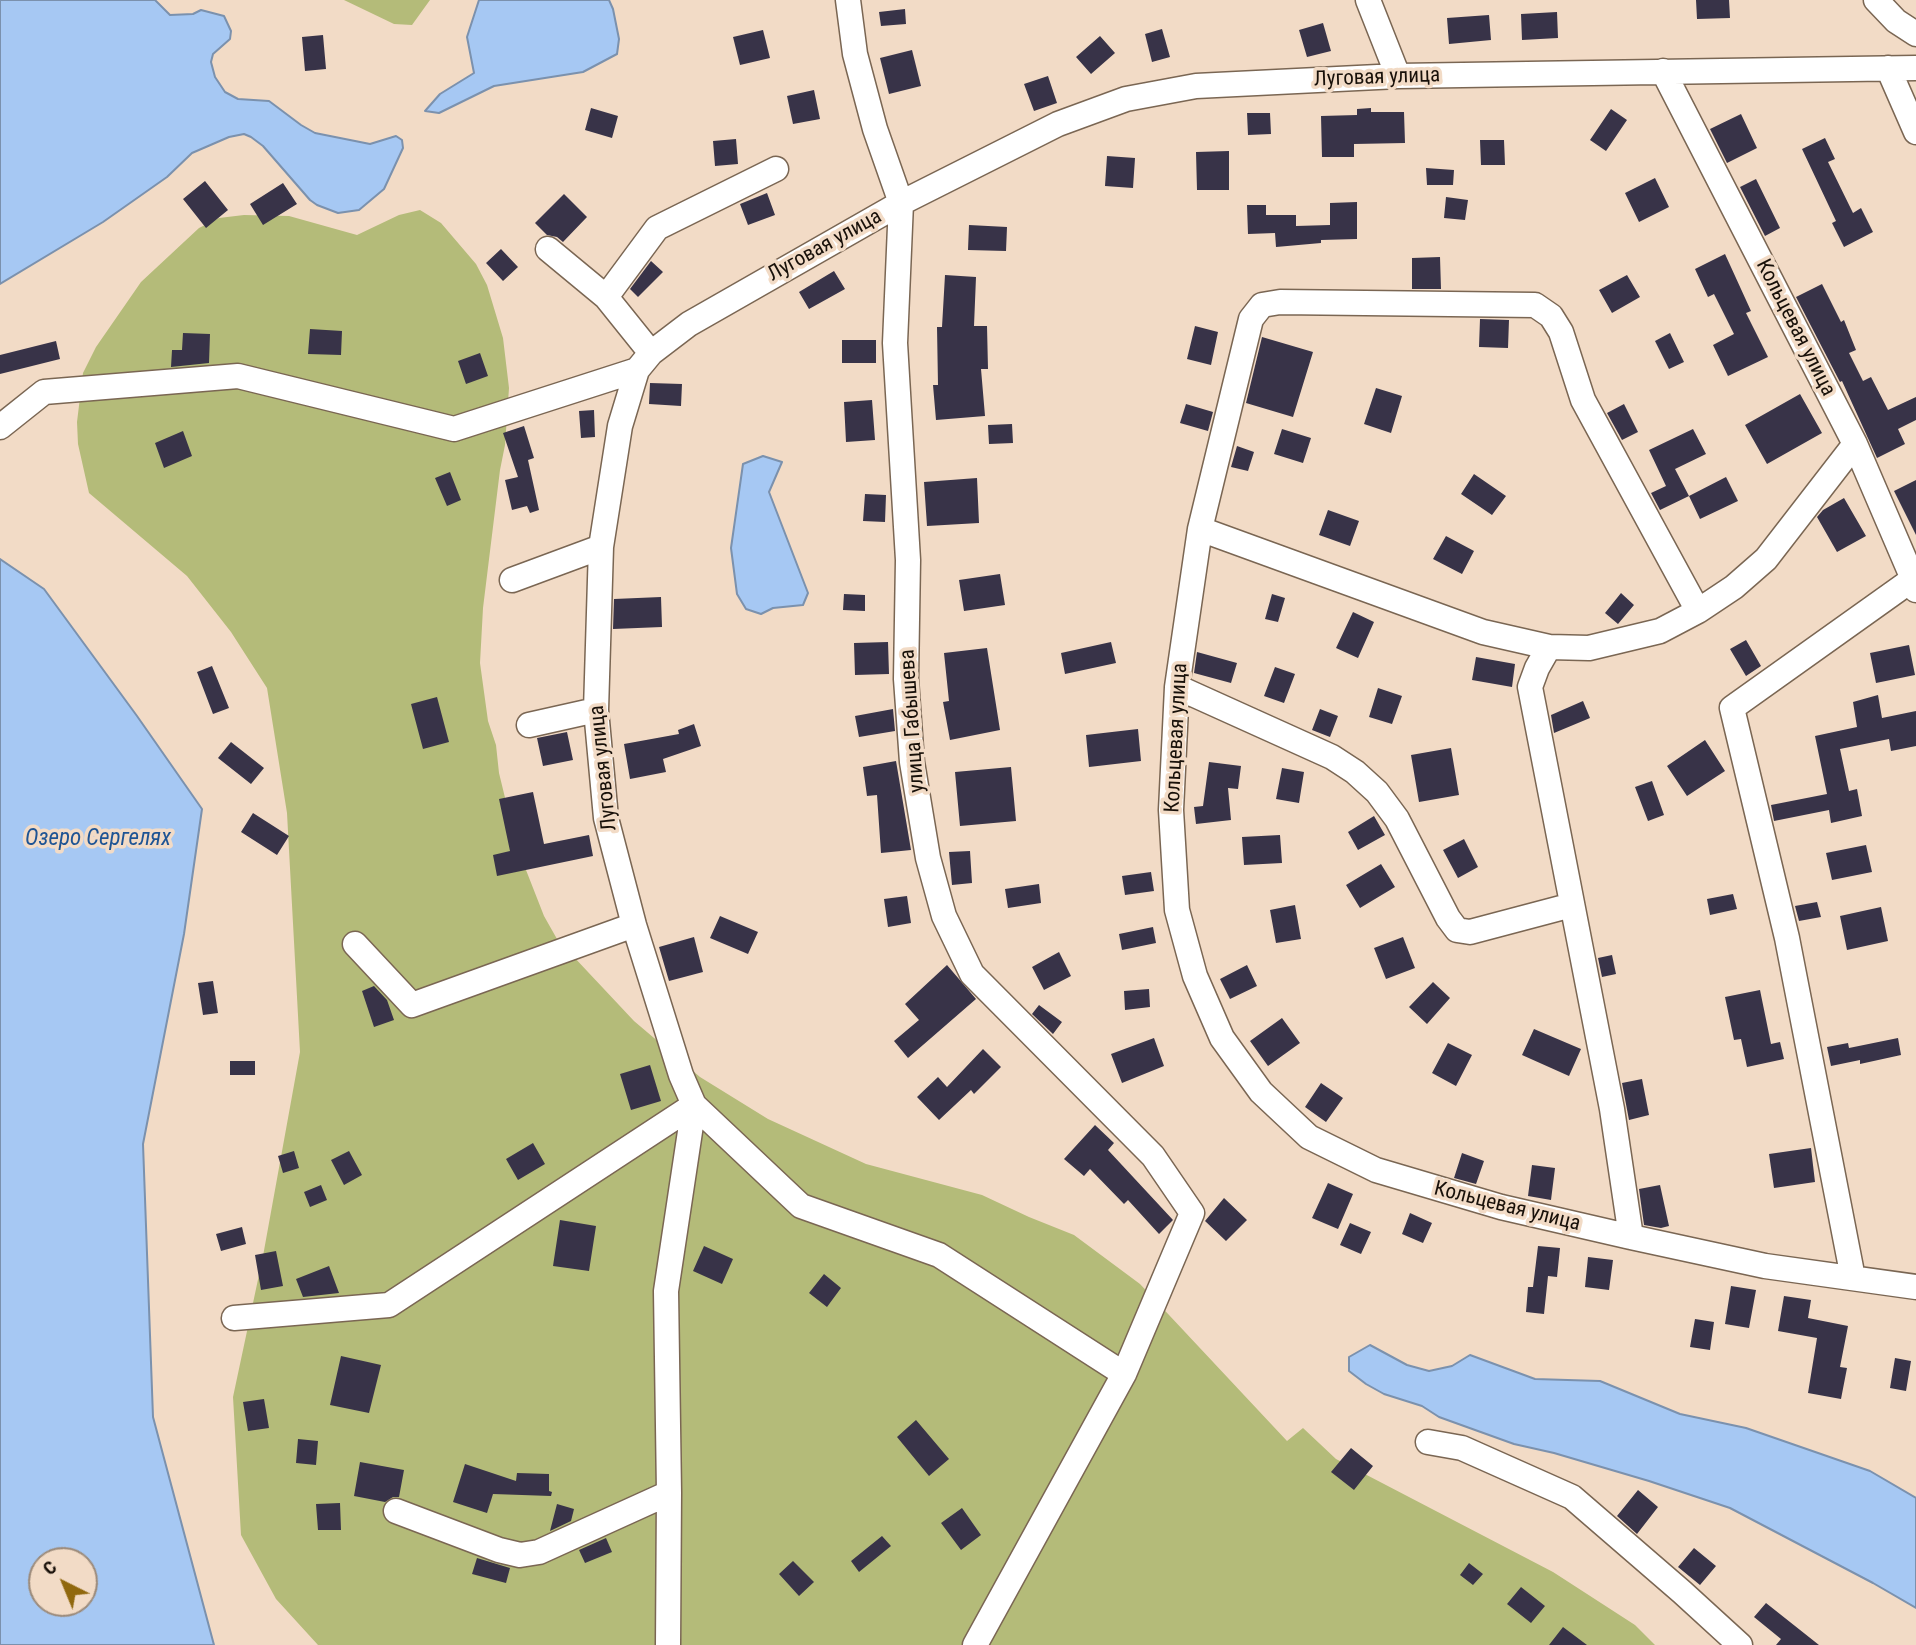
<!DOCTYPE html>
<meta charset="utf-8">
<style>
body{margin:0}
#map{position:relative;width:1916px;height:1645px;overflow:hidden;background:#f2dbc6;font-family:"Roboto Condensed",sans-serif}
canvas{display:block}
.north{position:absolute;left:28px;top:1547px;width:70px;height:70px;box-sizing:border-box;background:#f2dbc6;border:2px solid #9b8a7a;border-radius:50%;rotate:317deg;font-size:19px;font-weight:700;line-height:28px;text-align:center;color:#181009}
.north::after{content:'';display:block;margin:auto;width:24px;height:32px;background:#90680e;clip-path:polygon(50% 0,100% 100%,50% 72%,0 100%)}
</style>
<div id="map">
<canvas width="1916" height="1645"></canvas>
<div class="north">С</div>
</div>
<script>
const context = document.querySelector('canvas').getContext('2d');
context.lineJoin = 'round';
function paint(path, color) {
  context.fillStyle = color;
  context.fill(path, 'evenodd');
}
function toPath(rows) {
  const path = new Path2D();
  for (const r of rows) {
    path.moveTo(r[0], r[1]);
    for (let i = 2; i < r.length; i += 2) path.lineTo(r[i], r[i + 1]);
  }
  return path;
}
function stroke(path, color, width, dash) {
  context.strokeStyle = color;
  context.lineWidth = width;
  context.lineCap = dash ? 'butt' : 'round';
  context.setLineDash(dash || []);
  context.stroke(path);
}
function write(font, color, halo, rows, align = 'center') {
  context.font = font + ' "Roboto Condensed",sans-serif';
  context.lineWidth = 7;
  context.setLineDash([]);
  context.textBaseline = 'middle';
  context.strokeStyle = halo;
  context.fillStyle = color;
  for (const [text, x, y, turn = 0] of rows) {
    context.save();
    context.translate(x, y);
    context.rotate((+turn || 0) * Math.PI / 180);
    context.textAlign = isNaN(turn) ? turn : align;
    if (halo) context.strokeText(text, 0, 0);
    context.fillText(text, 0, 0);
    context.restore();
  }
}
const green = toPath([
 [344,0,430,0,412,25,394,24],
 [420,210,441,223,476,264,487,285,503,338,509,388,505,445,500,470,483,608,480,663,488,721,496,745,499,773,517,847,544,916,557,939,634,1021,700,1077,768,1119,866,1164,982,1195,1029,1217,1074,1235,1140,1284,1287,1441,1303,1428,1336,1459,1553,1572,1635,1625,1655,1645,318,1645,276,1599,241,1535,233,1397,263,1256,300,1052,287,813,267,688,231,632,187,576,89,493,78,444,77,422,83,373,96,347,141,282,199,228,219,218,244,215,289,216,357,235,399,215]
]);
const water = toPath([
 [0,0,155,0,170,15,193,14,201,10,224,16,231,31,230,39,213,54,211,62,215,77,225,92,238,99,269,101,301,125,315,133,370,144,396,136,402,140,403,148,384,189,359,210,338,213,317,205,310,200,263,146,251,137,244,134,229,137,192,153,167,177,103,222,0,284,0,0],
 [479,0,609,0,613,9,619,39,617,54,583,72,494,86,439,113,425,111,440,94,474,73,467,37,479,0],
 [763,456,782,462,769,492,808,593,803,605,773,608,761,614,746,609,737,594,731,548,743,464,763,456],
 [0,559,44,589,137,716,202,809,184,934,143,1144,153,1417,214,1645,0,1645,0,559],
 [42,1561,84,1561,84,1603,42,1603,42,1561],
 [1370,1345,1407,1365,1429,1371,1452,1366,1470,1355,1535,1379,1600,1381,1680,1414,1746,1428,1870,1471,1916,1498,1916,1608,1873,1583,1730,1508,1649,1481,1554,1453,1514,1444,1439,1417,1422,1406,1384,1394,1366,1384,1349,1371,1349,1357,1370,1345]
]);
const building = toPath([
 [1696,0,1729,0,1730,18,1697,19],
 [905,9,906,24,881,26,879,12],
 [1557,12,1558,38,1522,40,1521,14],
 [1489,15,1491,40,1449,44,1447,18],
 [1323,23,1331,51,1307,57,1299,30],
 [1162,29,1170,57,1152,62,1145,34],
 [763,30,770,58,740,65,733,37],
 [323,35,326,69,305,71,302,37],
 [1100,36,1115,53,1091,74,1076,57],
 [912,50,921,86,889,94,880,58],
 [1048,76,1057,103,1034,111,1024,84],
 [814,90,820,119,793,124,787,96],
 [591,108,618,116,612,138,585,130],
 [1371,108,1371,112,1404,112,1405,143,1354,144,1354,157,1322,157,1321,116,1357,115,1357,109],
 [1611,109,1627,120,1606,151,1590,140],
 [1247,113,1270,113,1271,134,1248,135],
 [1741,114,1757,148,1727,163,1710,129],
 [1825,138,1835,159,1828,162,1853,213,1861,208,1873,232,1844,247,1832,223,1836,221,1802,149],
 [736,139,738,164,715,166,713,141],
 [1480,140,1504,140,1505,165,1481,165],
 [1229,151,1229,190,1197,190,1196,152],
 [1107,156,1135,158,1133,188,1105,186],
 [1426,168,1454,170,1453,185,1427,185],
 [1655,178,1669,207,1639,222,1625,193],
 [1756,179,1780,228,1765,236,1740,187],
 [205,181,228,210,206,228,183,199],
 [283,183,297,204,263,225,250,204],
 [767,193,775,215,748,225,740,204],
 [564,194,587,217,563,242,557,237,547,235,535,223],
 [1446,197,1468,200,1465,220,1444,218],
 [1357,202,1357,239,1321,240,1321,243,1276,247,1275,233,1248,234,1247,205,1266,205,1266,215,1296,215,1296,226,1330,225,1330,203],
 [969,225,1007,227,1006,251,968,250],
 [501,249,518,267,503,281,486,263],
 [1725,254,1751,311,1746,313,1768,357,1728,376,1713,345,1734,334,1714,294,1708,297,1695,269],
 [1440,257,1441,289,1412,289,1412,258],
 [651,261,663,272,638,297,630,289],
 [834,271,845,289,809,309,799,292],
 [945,275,976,277,974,326,987,326,988,369,981,369,985,416,936,420,933,385,938,385,937,327,942,327],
 [1627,275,1640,297,1612,313,1599,290],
 [1822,284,1841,322,1844,320,1856,350,1849,353,1863,381,1871,377,1888,410,1916,397,1916,420,1898,429,1905,444,1877,458,1842,381,1840,382,1796,297],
 [1480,319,1509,320,1508,348,1479,347],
 [1195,326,1218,332,1211,365,1187,359],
 [310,329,342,331,341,355,308,354],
 [183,333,210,334,209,363,171,367,172,350,182,350],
 [1670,333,1684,362,1669,369,1655,341],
 [1262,337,1313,352,1293,417,1246,403],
 [842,340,876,340,876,363,842,363],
 [56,341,60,359,0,374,0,355],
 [480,353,488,376,466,384,458,361],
 [650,383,682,384,681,406,649,404],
 [1376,388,1402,396,1391,433,1364,424],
 [1800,394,1822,433,1767,464,1745,425],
 [872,400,875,440,846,442,844,402],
 [1186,404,1213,412,1208,431,1180,423],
 [1624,404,1638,432,1622,440,1607,413],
 [594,410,595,437,581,438,579,411],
 [1012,424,1013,443,989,444,988,425],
 [524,426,534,458,528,460,539,510,530,513,527,506,512,510,505,480,518,477,503,433],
 [1282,429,1311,438,1303,463,1274,454],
 [1693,429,1706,454,1675,469,1689,496,1660,510,1651,493,1666,486,1649,450],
 [183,431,192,456,164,468,155,443],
 [1237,446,1254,452,1248,471,1231,467],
 [450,472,461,500,447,506,435,478],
 [1474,474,1506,496,1492,515,1461,494],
 [1726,477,1738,501,1700,519,1689,496],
 [977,478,979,523,927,526,924,482],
 [1916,480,1916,535,1894,491],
 [865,494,886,495,885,522,863,521],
 [1844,498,1866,536,1837,552,1817,517,1823,510],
 [1328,510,1359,521,1350,546,1319,535],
 [1446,536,1474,551,1462,574,1433,559],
 [1000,574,1005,605,964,611,959,580],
 [1621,593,1634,605,1618,624,1605,613],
 [844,594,865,595,865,611,843,610],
 [1272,594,1285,598,1278,622,1265,619],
 [661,597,662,627,613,629,614,599],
 [1353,612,1374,622,1358,658,1336,648],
 [1746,640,1761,666,1746,676,1730,649],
 [888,642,889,674,855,675,854,643],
 [1111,642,1116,663,1065,674,1061,653],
 [1909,645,1915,675,1876,683,1870,653],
 [987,648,1000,730,950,740,943,702,949,701,944,653],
 [1197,652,1237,663,1231,683,1194,673],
 [1476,657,1515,664,1512,687,1472,680],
 [212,666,229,708,213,714,197,672],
 [1275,667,1295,674,1284,703,1264,696],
 [1378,688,1402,696,1392,724,1369,717],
 [1878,695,1882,718,1916,711,1916,746,1891,751,1889,739,1840,749,1849,791,1857,789,1862,816,1831,823,1829,810,1774,821,1771,805,1827,794,1815,736,1857,727,1853,702],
 [437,697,449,742,423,749,411,704],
 [1583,701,1590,718,1554,733,1551,715],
 [893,709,895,731,859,737,855,716],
 [1320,709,1338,716,1330,737,1312,730],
 [694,724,701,746,663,759,666,772,630,779,624,744,679,734,678,730],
 [1138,729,1141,761,1089,767,1086,735],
 [567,732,573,760,543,766,537,738],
 [1705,740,1725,771,1687,796,1667,766],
 [231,742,264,768,251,784,218,758],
 [1451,748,1459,795,1419,802,1411,755],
 [896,761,911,850,881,853,877,795,867,796,863,767],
 [1209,762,1241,766,1238,789,1228,788,1231,820,1196,824,1194,807,1203,806],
 [1011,767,1016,821,960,826,955,772],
 [1282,768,1304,772,1299,803,1276,799],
 [1652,781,1664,815,1648,821,1635,787],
 [533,792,544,844,589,835,593,856,497,876,493,855,510,851,499,799],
 [253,813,289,836,277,855,241,832],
 [1374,816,1385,835,1358,850,1348,832],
 [1280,835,1282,863,1244,865,1242,837],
 [1464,839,1478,867,1458,878,1443,850],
 [1866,845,1872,872,1832,880,1826,853],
 [970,851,972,883,952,885,949,852],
 [1381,864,1395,887,1360,908,1346,885],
 [1151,872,1154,891,1125,895,1122,876],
 [1039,884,1041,903,1008,908,1005,889],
 [1733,894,1737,909,1710,915,1707,899],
 [907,896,911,923,888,927,884,899],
 [1817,902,1821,917,1799,921,1795,906],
 [1295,905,1301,939,1276,943,1270,910],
 [1881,907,1888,941,1847,950,1840,916],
 [720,916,758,932,748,954,710,938],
 [1153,927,1156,943,1122,950,1119,934],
 [694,937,703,972,669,981,659,947],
 [1403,937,1415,968,1386,979,1374,948],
 [1059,952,1071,976,1044,990,1032,967],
 [1612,955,1616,974,1602,977,1598,958],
 [947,965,976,999,908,1058,894,1041,919,1020,905,1004],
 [1247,965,1257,986,1230,999,1220,979],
 [213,981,218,1013,203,1015,198,983],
 [1433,982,1450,998,1427,1024,1409,1007],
 [374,986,387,1000,394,1020,374,1027,362,991],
 [1149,989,1150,1007,1125,1010,1124,991],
 [1760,990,1771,1044,1780,1042,1784,1059,1747,1067,1741,1039,1734,1040,1725,997],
 [1039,1005,1062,1022,1053,1034,1032,1014],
 [1282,1018,1300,1043,1268,1066,1250,1041],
 [1534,1029,1581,1049,1569,1076,1522,1055],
 [1154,1038,1164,1066,1122,1083,1111,1054],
 [1898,1038,1901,1055,1860,1064,1860,1060,1831,1066,1827,1047,1848,1043,1849,1048],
 [1448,1043,1472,1055,1456,1086,1432,1073],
 [983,1049,1001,1067,974,1094,971,1090,939,1120,917,1097,938,1077,947,1087],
 [230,1061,255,1061,255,1075,230,1075],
 [650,1065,661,1101,631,1110,620,1074],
 [1642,1079,1649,1115,1629,1120,1622,1083],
 [1321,1083,1343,1098,1326,1122,1305,1107],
 [1095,1125,1114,1143,1108,1150,1173,1220,1159,1234,1128,1200,1124,1204,1090,1169,1084,1176,1064,1159],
 [533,1143,545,1164,518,1180,506,1159],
 [1811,1148,1815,1182,1774,1188,1769,1154],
 [294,1151,299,1168,283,1173,278,1156],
 [349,1151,362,1175,344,1185,331,1160],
 [1462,1153,1484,1161,1476,1184,1454,1178],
 [1532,1165,1555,1168,1551,1200,1528,1196],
 [1328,1183,1353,1194,1338,1229,1312,1218],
 [321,1185,327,1200,310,1207,304,1192],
 [1660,1185,1669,1226,1661,1228,1644,1225,1639,1189],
 [1224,1198,1247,1220,1226,1241,1205,1221],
 [1410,1213,1432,1223,1423,1243,1402,1234],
 [560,1220,596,1226,589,1271,553,1266],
 [1350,1223,1371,1232,1361,1254,1340,1245],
 [242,1227,246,1244,221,1251,216,1234],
 [704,1246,733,1259,722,1284,693,1271],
 [1538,1246,1560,1248,1557,1277,1548,1276,1544,1314,1526,1312,1528,1287,1533,1287],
 [276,1251,283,1286,261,1290,255,1255],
 [1588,1257,1613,1260,1609,1290,1585,1287],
 [329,1266,339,1293,303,1297,296,1279],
 [824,1274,841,1288,827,1307,809,1293],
 [1731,1286,1756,1290,1749,1328,1725,1324],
 [1784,1296,1811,1300,1808,1318,1848,1326,1840,1367,1847,1368,1841,1399,1808,1393,1817,1338,1778,1331],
 [1695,1319,1714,1322,1710,1350,1690,1347],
 [341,1356,381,1365,369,1413,330,1405],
 [1895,1358,1911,1361,1906,1391,1890,1388],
 [264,1399,269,1428,248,1431,243,1402],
 [916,1420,949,1459,929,1476,897,1437],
 [298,1439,318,1441,316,1465,296,1463],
 [1351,1448,1373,1466,1354,1490,1331,1472],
 [360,1462,404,1470,399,1497,393,1497,385,1502,354,1496],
 [465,1464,516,1481,517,1473,549,1474,549,1491,552,1492,551,1496,493,1494,487,1513,453,1502],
 [1638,1490,1658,1507,1637,1534,1617,1516],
 [340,1503,341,1530,318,1530,316,1504],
 [557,1504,574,1509,571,1521,550,1531],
 [962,1508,981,1535,961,1550,941,1523],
 [882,1536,891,1546,859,1572,851,1561],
 [606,1538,612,1552,585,1563,579,1550],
 [1694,1548,1716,1566,1700,1585,1678,1567],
 [477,1558,510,1568,506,1583,472,1574],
 [793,1561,814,1582,799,1596,779,1574],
 [1469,1563,1483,1574,1473,1585,1460,1575],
 [1521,1587,1545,1606,1531,1623,1507,1604],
 [1766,1603,1819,1645,1776,1645,1781,1639,1754,1617],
 [1563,1627,1587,1645,1549,1645]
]);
const minor = toPath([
 [848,0,855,54,875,129,901,203,895,343,908,560,906,679,912,762,928,858,944,916,972,974,1153,1156,1192,1213,1124,1374,975,1645],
 [1368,0,1398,76],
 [1876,0,1896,21,1916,34],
 [1888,68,1916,132],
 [1663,71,1855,444,1913,579,1916,590],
 [548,249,606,297],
 [651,353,606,297,657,228,776,169],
 [0,427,44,392,238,376,454,429,637,370],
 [1200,529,1483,632,1549,647,1589,648,1660,631,1698,611,1734,587,1766,559,1855,444],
 [512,580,601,547],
 [1698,611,1583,400,1561,332,1551,316,1535,305,1280,302,1262,305,1251,319,1200,529,1177,687,1171,810,1177,910,1195,976,1222,1038,1261,1092,1309,1137,1376,1170,1501,1207,1631,1237,1765,1266,1916,1287],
 [1549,647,1537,668,1530,687,1612,1109,1631,1237],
 [1177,687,1332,757,1355,772,1377,792,1397,819,1448,918,1457,930,1470,932,1572,905],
 [529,725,596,710],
 [355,944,412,1005,634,925],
 [1853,1278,1787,938,1732,708,1913,579],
 [234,1318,389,1305,694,1105],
 [1124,1374,939,1255,801,1206,694,1105,681,1075,634,925,606,818,596,710,601,547,620,426,637,370,651,353,689,324,901,203,1058,124,1126,99,1196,86,1398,76,1916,68],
 [1428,1442,1462,1448,1572,1497,1682,1592,1740,1645],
 [669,1493,666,1291,694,1105],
 [396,1511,499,1550,520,1555,539,1552,669,1493,668,1645]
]);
const streetNames = [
 ["Луговая улица",1377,78,-2],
 ["Луговая улица",825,246,-29],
 ["Кольцевая улица",1795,328,63],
 ["улица Габышева",913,721,-94],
 ["Кольцевая улица",1177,738,-87],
 ["Луговая улица",604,768,-96],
 ["Кольцевая улица",1507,1207,14]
];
const waterNames = [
 ["Озеро Сергелях",98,839]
];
paint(green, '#b4bb79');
paint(water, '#a6c8f3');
stroke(water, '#7b91ad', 2);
paint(building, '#383348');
stroke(minor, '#7a6653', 27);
stroke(minor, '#fff', 24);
write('21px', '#181009', '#f2dbc6', streetNames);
write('italic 23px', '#1e5494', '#f2dbc6', waterNames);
</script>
